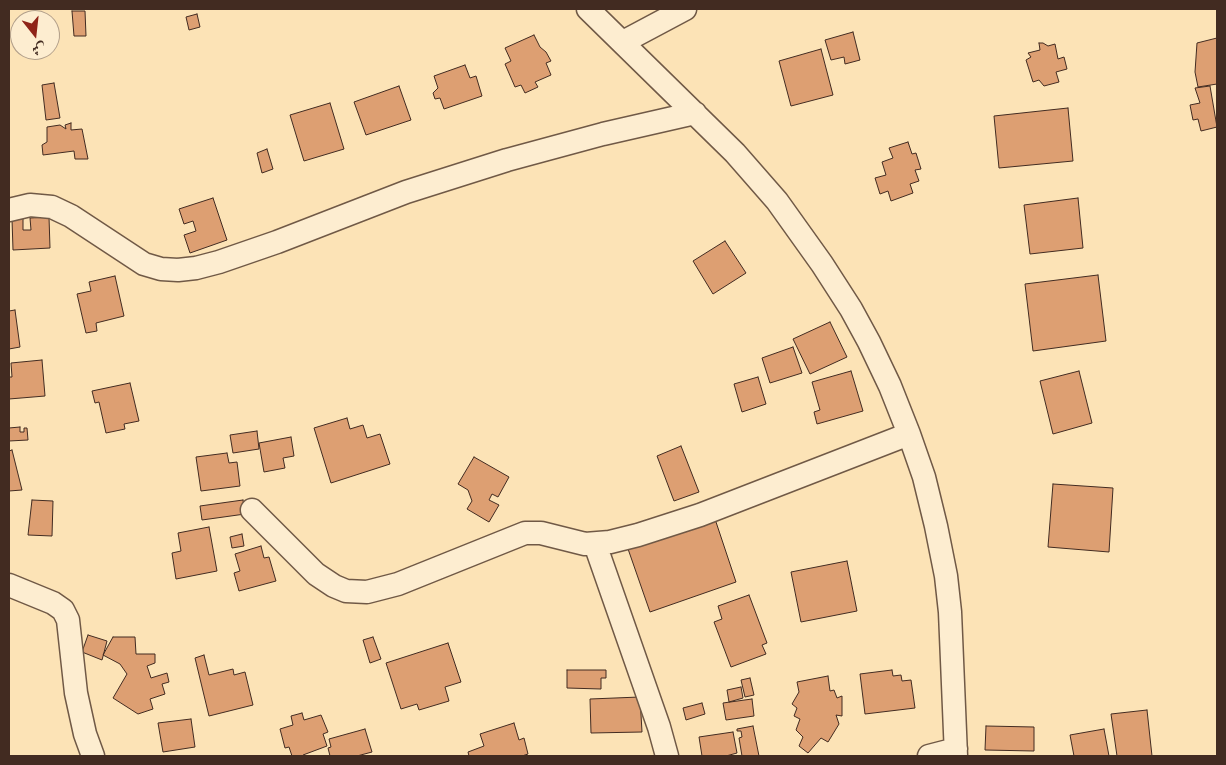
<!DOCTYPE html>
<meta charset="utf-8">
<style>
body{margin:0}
#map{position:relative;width:1226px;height:765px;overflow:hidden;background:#fce3b6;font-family:"IM FELL English",Amiri,serif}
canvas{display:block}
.frame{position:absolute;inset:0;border:10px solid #422b21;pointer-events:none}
.north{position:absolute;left:10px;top:10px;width:50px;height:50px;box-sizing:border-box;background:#fdedd0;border:1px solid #b29f8a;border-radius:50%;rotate:164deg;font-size:14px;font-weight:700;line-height:20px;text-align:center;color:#422b21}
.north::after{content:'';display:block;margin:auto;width:18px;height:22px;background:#8f2418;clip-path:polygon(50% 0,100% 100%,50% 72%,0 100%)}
</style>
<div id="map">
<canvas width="1226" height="765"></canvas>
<div class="frame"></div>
<div class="north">ش</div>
</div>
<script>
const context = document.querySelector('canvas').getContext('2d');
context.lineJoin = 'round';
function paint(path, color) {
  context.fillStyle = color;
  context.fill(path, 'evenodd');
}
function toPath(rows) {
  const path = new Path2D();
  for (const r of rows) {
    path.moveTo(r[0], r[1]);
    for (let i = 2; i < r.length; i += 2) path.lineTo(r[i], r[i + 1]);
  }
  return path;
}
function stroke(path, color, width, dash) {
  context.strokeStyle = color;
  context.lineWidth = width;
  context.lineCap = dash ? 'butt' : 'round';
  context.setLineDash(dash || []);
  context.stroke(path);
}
const building = toPath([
 [72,11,85,11,86,36,74,36,72,11],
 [197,14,200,27,189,30,186,17,197,14],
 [853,32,860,60,845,64,844,57,831,60,825,40,853,32],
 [534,35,540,47,546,52,551,61,546,63,551,75,535,82,538,87,525,93,521,85,515,87,505,64,511,61,505,48,534,35],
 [1217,38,1217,84,1198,87,1195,72,1197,43,1217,38],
 [1039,43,1043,43,1048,46,1055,44,1058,59,1064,57,1067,69,1056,72,1059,82,1044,86,1039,80,1033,82,1026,60,1031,57,1028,53,1040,50,1039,43],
 [821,49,833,95,791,106,779,61,821,49],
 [465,65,470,78,476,76,482,96,444,109,440,98,435,99,433,93,438,88,434,76,465,65],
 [54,83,60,118,46,120,42,85,54,83],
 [399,86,411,120,366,135,354,102,399,86],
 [1210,86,1217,127,1201,131,1198,119,1193,120,1190,105,1200,103,1195,88,1210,86],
 [330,103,344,149,304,161,290,115,330,103],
 [1068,108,1073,161,999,168,994,116,1068,108],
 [71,123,71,130,82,129,88,159,75,159,74,151,43,155,42,145,47,142,47,127,60,125,66,129,65,125,71,123],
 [908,142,912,154,916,153,921,169,915,170,919,181,910,184,913,193,891,201,888,191,880,194,875,178,886,175,882,162,893,158,889,148,908,142],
 [267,149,273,169,262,173,257,153,267,149],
 [213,198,227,240,190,253,184,235,196,231,193,221,184,224,179,209,213,198],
 [1078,198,1083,248,1030,254,1024,205,1078,198],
 [49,217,50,248,13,250,12,219,23,218,23,230,31,230,30,218,49,217],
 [725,241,746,273,713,294,693,261,725,241],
 [1098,275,1106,341,1033,351,1025,284,1098,275],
 [115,276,124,316,96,323,97,331,86,333,77,294,91,291,89,282,115,276],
 [15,310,20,347,9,349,9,311,15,310],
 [830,322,847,357,810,374,793,339,830,322],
 [793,347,802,373,770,383,762,358,793,347],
 [42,360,45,396,9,399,9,377,12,377,11,363,42,360],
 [851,371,863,411,817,424,814,412,820,410,812,382,851,371],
 [1079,371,1092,423,1053,434,1040,381,1079,371],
 [758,377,766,404,742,412,734,384,758,377],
 [130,383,139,421,124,424,125,429,106,433,99,402,95,403,92,391,130,383],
 [347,418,350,429,363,425,367,438,380,434,390,464,331,483,314,428,347,418],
 [20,427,20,432,24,432,24,428,27,428,28,440,9,441,9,428,20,427],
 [257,431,259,449,233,453,230,435,257,431],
 [291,437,294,456,283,458,285,468,264,472,259,443,291,437],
 [681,446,699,492,674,501,657,456,681,446],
 [12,450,22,490,9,491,9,451,12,450],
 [227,453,229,463,237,462,240,486,201,491,196,457,227,453],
 [474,457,509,477,498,497,492,494,489,500,499,505,489,522,467,509,472,501,468,490,458,484,474,457],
 [1053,484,1113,488,1109,552,1048,547,1053,484],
 [32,500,53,501,52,536,28,535,32,500],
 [243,500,245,514,202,520,200,506,243,500],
 [714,516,736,582,650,612,627,546,714,516],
 [209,527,217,571,176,579,172,553,181,551,178,533,209,527],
 [242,534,244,546,232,548,230,537,242,534],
 [261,546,264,558,269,557,276,581,239,591,234,573,240,571,235,554,261,546],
 [847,561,857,611,801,622,791,572,847,561],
 [749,595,767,643,762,645,766,654,731,667,714,622,722,619,718,606,749,595],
 [88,635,107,641,102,660,82,652,88,635],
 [113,637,135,637,136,654,155,654,155,663,147,666,151,678,167,673,169,682,162,684,165,694,150,699,153,709,138,714,113,698,127,674,120,664,103,655,113,637],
 [373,637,381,659,370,663,363,640,373,637],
 [448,643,461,682,445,687,449,701,419,710,417,704,401,709,386,663,448,643],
 [204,655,209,675,233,669,234,675,245,672,253,705,209,716,195,658,204,655],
 [567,670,606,670,606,678,601,678,601,689,567,688,567,670],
 [892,670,893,676,901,675,902,681,911,680,915,708,865,714,860,674,892,670],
 [828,676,830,691,834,690,837,698,842,696,842,716,836,715,839,724,828,742,821,738,808,753,799,746,803,737,796,730,800,719,794,716,797,708,792,704,799,692,797,682,828,676],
 [750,678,754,695,745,697,741,680,750,678],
 [741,687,743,698,729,702,727,690,741,687],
 [640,697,642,732,591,733,590,699,640,697],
 [752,699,754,716,726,720,723,703,752,699],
 [702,703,705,714,686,720,683,708,702,703],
 [1147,710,1152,756,1117,756,1111,714,1147,710],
 [302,713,304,720,321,715,328,732,323,734,327,746,303,755,303,756,292,756,289,747,285,748,280,729,293,725,291,716,302,713],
 [191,719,195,747,163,752,158,723,191,719],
 [514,723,519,740,524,738,528,754,522,756,469,756,468,752,484,746,480,734,514,723],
 [753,726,759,756,742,756,739,738,742,737,741,731,737,731,737,729,753,726],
 [986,726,1034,727,1034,751,985,750,986,726],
 [365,729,372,752,357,756,330,756,328,748,331,747,329,739,365,729],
 [1104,729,1109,756,1074,756,1070,735,1104,729],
 [733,732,737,753,726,756,702,756,699,737,733,732]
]);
const street = toPath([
 [588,9,735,153,777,201,822,264,851,309,869,342,890,386,909,434,924,477,936,526,946,576,950,612,956,756],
 [623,42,685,9],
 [9,210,30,205,52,207,71,216,144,264,161,269,178,270,196,268,219,262,277,242,406,192,507,160,603,134,695,113],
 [252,510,316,574,334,586,346,591,367,592,398,584,525,533,541,533,585,544,610,542,638,535,700,515,909,434],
 [595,544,659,727,667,756],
 [9,585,53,603,63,610,68,620,76,693,85,734,93,756],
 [929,756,956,749]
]);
paint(building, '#dd9f72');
stroke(building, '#422b21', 1);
stroke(street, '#705946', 25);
stroke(street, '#fdedd0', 22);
</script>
